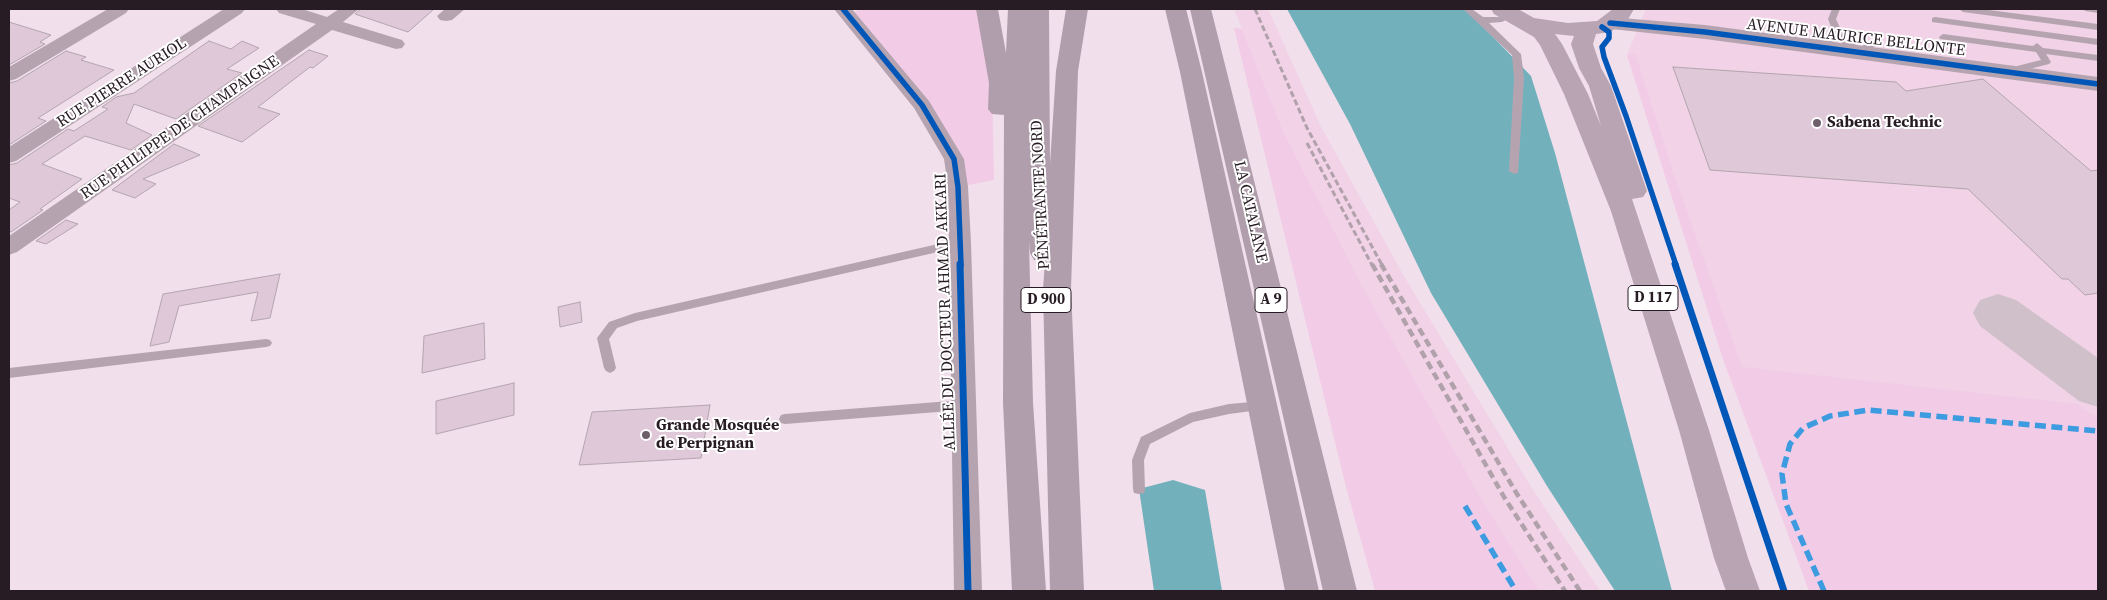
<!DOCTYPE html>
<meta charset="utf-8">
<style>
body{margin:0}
#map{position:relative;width:2107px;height:600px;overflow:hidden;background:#f1dfeb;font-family:"Source Serif 4",serif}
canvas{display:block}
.frame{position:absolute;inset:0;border:10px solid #281c24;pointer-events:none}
</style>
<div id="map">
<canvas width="2107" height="600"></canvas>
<div class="frame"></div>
</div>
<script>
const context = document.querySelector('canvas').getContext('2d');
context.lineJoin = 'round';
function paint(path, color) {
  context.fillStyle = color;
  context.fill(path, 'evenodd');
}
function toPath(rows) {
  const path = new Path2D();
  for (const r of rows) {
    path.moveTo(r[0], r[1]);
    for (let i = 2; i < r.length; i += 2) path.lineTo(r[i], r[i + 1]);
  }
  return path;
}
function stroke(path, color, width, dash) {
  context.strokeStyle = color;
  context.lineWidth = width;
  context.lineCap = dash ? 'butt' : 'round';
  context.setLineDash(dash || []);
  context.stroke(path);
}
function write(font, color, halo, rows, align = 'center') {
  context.font = font + ' "Source Serif 4",serif';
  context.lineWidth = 4;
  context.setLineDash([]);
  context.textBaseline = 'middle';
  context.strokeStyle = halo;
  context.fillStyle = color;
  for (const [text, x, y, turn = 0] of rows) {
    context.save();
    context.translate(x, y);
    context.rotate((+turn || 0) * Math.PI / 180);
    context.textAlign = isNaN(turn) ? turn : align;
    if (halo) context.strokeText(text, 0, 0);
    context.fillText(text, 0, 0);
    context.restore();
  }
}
const built = toPath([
 [1234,9,1268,9,1321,127,1405,278,1533,490,1600,591,1539,591,1482,500,1366,293,1284,133],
 [1646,9,2098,9,2098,591,1814,591,1723,359,1627,55]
]);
const green = toPath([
 [858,9,979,9,992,84,994,180,964,186,960,158,853,14],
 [1234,28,1242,29,1284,133,1366,293,1482,500,1539,591,1375,591,1346,487],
 [1635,53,1674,175,1742,367,2077,404,2098,419,2098,591,1809,591,1723,359,1627,55]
]);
const water = toPath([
 [1287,9,1466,9,1531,76,1555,153,1672,591,1615,591,1547,486,1431,293,1350,124],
 [1173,480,1205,490,1222,591,1154,591,1139,489]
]);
const taxiway = toPath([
 [1998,294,2016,300,2098,358,2098,407,2079,401,1980,326,1973,313,1980,300,1998,294]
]);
const building = toPath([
 [361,9,434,9,408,32,355,14,361,9],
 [9,22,51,35,40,42,45,44,9,65,9,22],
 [209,41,231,49,242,41,259,48,227,69,242,73,176,119,134,104,126,123,152,135,131,150,85,136,42,164,82,179,40,209,43,210,11,232,9,231,9,210,20,202,9,198,9,165,17,163,68,129,74,131,108,109,102,107,116,97,134,93,209,41],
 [309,50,328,56,313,68,310,67,258,107,280,114,242,142,198,126,309,50],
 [66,51,86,57,81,60,114,70,38,118,46,121,9,145,9,83,17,81,66,51],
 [1673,67,1896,82,1906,91,1983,79,2091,171,2098,170,2098,293,2085,295,2068,279,2062,279,1968,189,1710,170,1673,67],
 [174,144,200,155,143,179,156,184,135,198,112,190,174,144],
 [66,220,78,224,46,244,36,241,66,220],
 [280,274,270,318,251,321,258,292,179,306,169,342,150,346,163,294,280,274],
 [580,302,582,322,560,327,558,307,580,302],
 [484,323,485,359,422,373,424,336,484,323],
 [514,383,514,415,436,434,436,401,514,383],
 [710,405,701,458,579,465,592,412,710,405]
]);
const lane = toPath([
 [1463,9,1472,9,1483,17,1498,17,1511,12,1515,15,1502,22,1489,23,1521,54,1524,78,1518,173,1514,174,1509,171,1514,78,1512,55,1463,9],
 [1832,9,1840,9,1836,19,1844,37,1860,47,1873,41,1878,44,1876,46,1860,54,1839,41,1823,45,1809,43,1808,41,1812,38,1823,39,1835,37,1828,19,1832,9],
 [1959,9,1981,9,2098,24,2098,30,1963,12,1959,9],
 [2084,9,2098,9,2098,13,2085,11,2084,9],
 [1935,17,2098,39,2098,45,1932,22,1932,18,1935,17],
 [1943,34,2033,46,2037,43,2043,48,2098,55,2098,61,2046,54,2051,62,2049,64,2025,70,2027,73,2022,76,2019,75,2015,68,2017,66,2041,60,2036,52,1940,39,1939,37,1943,34],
 [960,239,964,240,965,243,964,246,637,321,617,328,609,339,616,368,614,371,610,373,606,371,604,368,597,338,609,322,635,313,960,239],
 [266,339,270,340,272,343,270,346,266,347,9,378,9,368,266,339],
 [963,400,967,402,969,405,967,408,963,410,785,424,781,423,779,419,781,415,785,414,963,400],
 [1263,401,1267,403,1269,406,1267,409,1229,414,1193,422,1150,444,1144,460,1145,489,1144,493,1139,494,1134,493,1133,489,1132,460,1141,437,1190,413,1229,404,1263,401]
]);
const street = toPath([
 [108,9,129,9,126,13,16,79,9,81,9,67,108,9],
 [224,9,245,9,242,13,16,161,9,163,9,147,224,9],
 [276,9,302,9,327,17,339,9,359,9,343,22,402,40,405,44,402,48,396,49,332,30,17,252,9,255,9,236,316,24,279,13,276,9],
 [445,9,465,9,452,20,446,21,440,20,437,16,445,9],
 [834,9,852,9,929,101,964,159,968,187,971,243,982,591,954,591,949,243,948,187,944,159,914,108,834,9]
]);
const secondary = toPath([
 [1610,17,1705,25,2098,77,2098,91,1705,39,1602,28,1599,23,1602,18,1610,17]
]);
const primary = toPath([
 [1491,9,1518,9,1534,18,1568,23,1597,21,1613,9,1634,9,1627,21,1610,32,1596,34,1593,44,1601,68,1611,86,1647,191,1643,197,1632,199,1709,430,1748,558,1760,591,1726,591,1714,558,1679,430,1611,211,1564,94,1540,45,1534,37,1494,14,1491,9],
 [1555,34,1574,36,1571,44,1579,68,1589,86,1601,126,1588,94,1562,44,1555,34]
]);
const highway = toPath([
 [976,9,998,9,1006,53,1008,9,1049,9,1050,164,1056,71,1066,9,1088,9,1078,71,1071,289,1084,591,1050,591,1043,289,1045,262,1034,260,1030,253,1029,242,1033,403,1046,591,1012,591,1003,403,1004,115,992,114,988,109,989,83,976,9],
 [1165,9,1186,9,1202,72,1319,591,1285,591,1180,72,1165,9],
 [1190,9,1211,9,1357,591,1323,591,1190,9]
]);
const railFar1 = toPath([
 [1255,9,1307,128,1382,265],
 [1307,143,1372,265]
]);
const rail = toPath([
 [1372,264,1504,497,1565,591],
 [1381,264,1517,494,1580,591]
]);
const quiet = toPath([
 [1465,506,1516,591],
 [1824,591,1786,504,1782,474,1790,444,1803,428,1830,416,1869,410,2098,431]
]);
const cyclewayFar1 = toPath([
 [843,9,922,105,954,159,958,187,961,265],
 [1610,23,1705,32,2098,84],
 [1602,27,1609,32,1609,38,1602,47,1604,57,1626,116,1676,265]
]);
const cycleway = toPath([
 [960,264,968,591],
 [1675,264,1784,591]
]);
const markers = [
 [1817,123,5,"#6e606a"],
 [646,435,5,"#6e606a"]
];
const shields = [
 [1653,298,50],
 [1046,300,50],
 [1271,300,32]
];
const shieldNames = [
 ["D 117",1653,298],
 ["D 900",1046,300],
 ["A 9",1271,300]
];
const streetNames = [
 ["AVENUE MAURICE BELLONTE",1856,38,7],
 ["RUE PIERRE AURIOL",122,83,-33],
 ["RUE PHILIPPE DE CHAMPAIGNE",180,128,-35],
 ["PÉNÉTRANTE NORD",1041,195,-93],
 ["LA CATALANE",1250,212,77],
 ["ALLÉE DU DOCTEUR AHMAD AKKARI",946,312,-92]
];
const poiNames = [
 ["Sabena Technic",1827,123],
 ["Grande Mosquée",656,426],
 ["de Perpignan",656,444]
];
paint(built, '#f1d2e7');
paint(green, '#f2cbe6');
paint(water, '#72b1bb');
paint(taxiway, '#d0c0ca');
paint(building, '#dfc8d8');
stroke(building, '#b3a5ae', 1);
paint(lane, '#b5a4b0');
paint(street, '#b5a4b0');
paint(secondary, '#b5a3b0');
paint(primary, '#b8a4b2');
paint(highway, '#b19eac');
stroke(railFar1, '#b0a1aa', 3, [6, 3]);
stroke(rail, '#b0a1aa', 4.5, [8, 4.5]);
stroke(quiet, '#3d9be0', 5.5, [11, 5.5]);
stroke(cyclewayFar1, '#0057b8', 5.5);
stroke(cycleway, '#0057b8', 7);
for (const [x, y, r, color] of markers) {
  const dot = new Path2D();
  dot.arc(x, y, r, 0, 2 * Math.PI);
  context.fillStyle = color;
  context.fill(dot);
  stroke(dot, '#fff', 2);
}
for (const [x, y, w] of shields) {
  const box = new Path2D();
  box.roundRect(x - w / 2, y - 12.5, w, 25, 4);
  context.fillStyle = '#fff';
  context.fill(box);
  stroke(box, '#281c24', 1);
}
write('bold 15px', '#281c24', null, shieldNames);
write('16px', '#281c24', '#fff', streetNames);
write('bold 16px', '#281c24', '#fff', poiNames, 'left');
</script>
